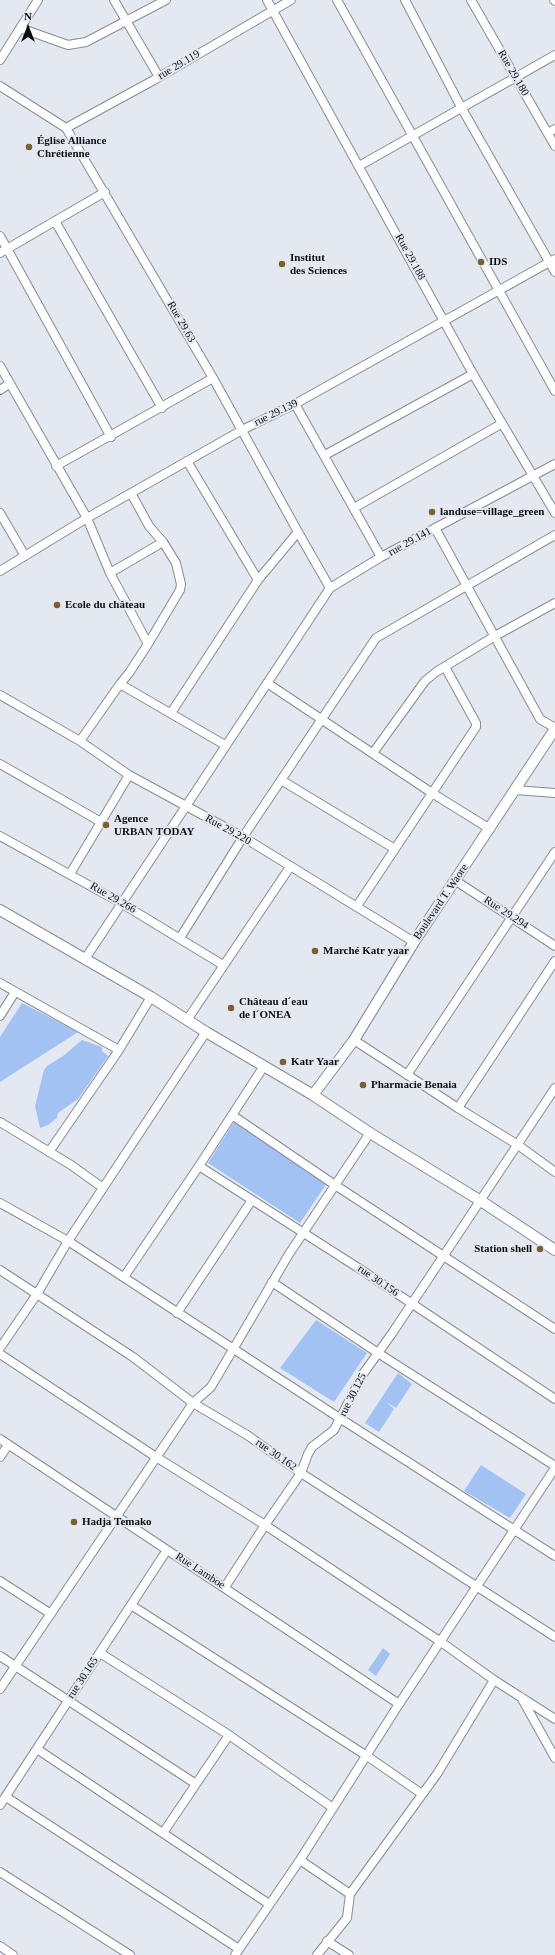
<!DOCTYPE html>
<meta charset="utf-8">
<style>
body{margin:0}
#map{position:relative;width:555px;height:1955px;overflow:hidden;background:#e4e8f0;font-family:Georgia,serif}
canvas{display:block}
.north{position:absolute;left:8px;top:8px;width:40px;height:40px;-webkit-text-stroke:3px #e4e8f0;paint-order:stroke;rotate:0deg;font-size:11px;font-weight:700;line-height:16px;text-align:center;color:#0c0d0f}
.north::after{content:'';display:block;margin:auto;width:14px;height:18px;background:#0c0d0f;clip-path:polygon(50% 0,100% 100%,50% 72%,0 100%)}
</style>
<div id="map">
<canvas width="555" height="1955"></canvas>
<div class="north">N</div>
</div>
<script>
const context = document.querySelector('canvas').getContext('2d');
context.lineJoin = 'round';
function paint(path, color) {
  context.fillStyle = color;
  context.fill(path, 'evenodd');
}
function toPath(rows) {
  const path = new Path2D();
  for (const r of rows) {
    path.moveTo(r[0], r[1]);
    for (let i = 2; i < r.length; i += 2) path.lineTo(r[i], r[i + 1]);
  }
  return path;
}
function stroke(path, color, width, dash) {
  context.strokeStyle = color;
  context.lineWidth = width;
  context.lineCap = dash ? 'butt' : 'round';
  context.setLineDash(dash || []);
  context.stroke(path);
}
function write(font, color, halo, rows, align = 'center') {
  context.font = font + ' Georgia,serif';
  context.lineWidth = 4;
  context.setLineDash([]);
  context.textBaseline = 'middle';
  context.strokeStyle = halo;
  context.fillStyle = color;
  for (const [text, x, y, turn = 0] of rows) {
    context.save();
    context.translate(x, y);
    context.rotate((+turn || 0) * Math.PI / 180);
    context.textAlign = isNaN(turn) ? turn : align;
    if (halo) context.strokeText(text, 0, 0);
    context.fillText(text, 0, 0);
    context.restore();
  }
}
const green = toPath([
 [22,1003,78,1032,0,1082,0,1037],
 [82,1040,102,1047,102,1051,108,1056,78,1099,58,1113,57,1118,48,1125,40,1128,35,1106,44,1070,47,1066,63,1056],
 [236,1119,327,1183,300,1223,208,1163],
 [316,1320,367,1353,334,1402,280,1368],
 [398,1373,412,1384,396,1408,386,1402,394,1409,379,1432,365,1423],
 [481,1465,526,1494,510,1518,464,1491],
 [383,1648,390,1654,376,1676,368,1670]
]);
const minor = toPath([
 [114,0,159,77],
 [267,0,473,374,555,513],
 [337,0,555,391],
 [405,0,461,107,555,272],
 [471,0,555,146],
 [554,0,555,1],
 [20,28,68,45,86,42,166,0],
 [0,60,38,0],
 [0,86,66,128,213,378,298,532,330,588],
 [66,128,154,80,291,0],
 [548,133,555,129],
 [359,166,555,55],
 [55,221,162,408],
 [0,236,111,437],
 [0,253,105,192],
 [0,366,87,518,110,573,148,644,129,673,120,684,80,741],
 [0,390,9,384],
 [295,404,381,557],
 [325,455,473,374],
 [187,461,258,580],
 [56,466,213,378],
 [131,493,149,526,163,542,176,563,181,584,180,590,148,644],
 [354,508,501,424],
 [0,513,25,556],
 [435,528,540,719,555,728],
 [0,571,87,518,242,430,295,404,555,259],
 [110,573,163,542],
 [267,683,432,793,490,829],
 [120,684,225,745],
 [0,695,80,741,129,775,243,837,414,942],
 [171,713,258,580,298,532],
 [373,753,425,681,436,672,495,636,555,603],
 [0,764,101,822],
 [281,780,395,849],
 [515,790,555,793],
 [0,836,121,903,223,965],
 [70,874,129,775],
 [456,881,555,946],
 [357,906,476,727,476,723,445,667],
 [180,938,243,837,376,638,555,535],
 [85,959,330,588,381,557,555,464],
 [0,983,119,1050],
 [0,1016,15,992],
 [187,1020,290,867],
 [354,1040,458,1108,518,1145,555,1172],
 [407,1075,555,852],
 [458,1108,555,961],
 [232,1115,335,1185,555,1329],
 [0,1122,71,1165,103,1188],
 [49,1152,119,1050,151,997],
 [199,1166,360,1269,555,1399],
 [0,1203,68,1241,341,1419,555,1556],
 [0,1270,133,1357,193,1403,247,1435,301,1473,555,1637],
 [124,1277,199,1166,264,1066],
 [272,1282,378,1353,555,1466],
 [177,1313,252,1200],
 [0,1348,37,1294,68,1241,206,1032],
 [0,1354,156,1457,265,1525,441,1642,494,1680,555,1719],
 [0,1439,399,1704],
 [0,1457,8,1445],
 [0,1581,51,1614],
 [225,1587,265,1525,301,1473,308,1454,312,1447,334,1430,363,1374,393,1332,555,1088],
 [131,1605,367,1756,422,1794],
 [100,1653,229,1735,333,1808],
 [0,1656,196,1784],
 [0,1689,193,1403,211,1387,289,1254,370,1133],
 [521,1697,555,1758],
 [37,1749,269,1904],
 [6,1797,239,1949],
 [0,1805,167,1550],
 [163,1833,229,1735],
 [300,1860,350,1894],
 [0,1872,130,1955],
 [327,1941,349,1955],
 [0,1946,13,1955],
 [235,1955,300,1860,399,1704,555,1468],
 [317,1955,347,1918,350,1894,437,1774,494,1680]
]);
const tertiary = toPath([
 [0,910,151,997,206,1032,313,1095,370,1133,481,1201,555,1250],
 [313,1095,354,1040,414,942,555,729]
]);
const markers = [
 [29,147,4,"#7a5f31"],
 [481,262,4,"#7a5f31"],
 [282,264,4,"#7a5f31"],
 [432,512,4,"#7a5f31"],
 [57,605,4,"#7a5f31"],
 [106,825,4,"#7a5f31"],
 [315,951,4,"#7a5f31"],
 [231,1008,4,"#7a5f31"],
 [283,1062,4,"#7a5f31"],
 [363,1085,4,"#7a5f31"],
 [540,1249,4,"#7a5f31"],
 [74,1522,4,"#7a5f31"]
];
const streetNames = [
 ["rue 29.119",179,65,-31],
 ["Rue 29.180",513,73,60],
 ["Rue 29.188",410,257,61],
 ["Rue 29.63",181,322,60],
 ["rue 29.139",276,413,-26],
 ["rue 29.141",410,542,-29],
 ["Rue 29.220",228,830,29],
 ["Rue 29.266",113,898,30],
 ["Boulevard T. Waore",441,902,-56],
 ["Rue 29.294",506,913,33],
 ["rue 30.156",378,1281,34],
 ["rue 30.125",353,1395,-63],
 ["rue 30.162",276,1455,35],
 ["Rue Lamboe",200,1571,33],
 ["rue 30.165",83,1678,-57]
];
const poiNames = [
 ["Église Alliance",37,141],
 ["Chrétienne",37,154],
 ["Institut",290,258],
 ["des Sciences",290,271],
 ["IDS",489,262],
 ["landuse=village_green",440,512],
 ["Ecole du château",65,605],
 ["Agence",114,819],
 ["URBAN TODAY",114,832],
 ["Marché Katr yaar",323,951],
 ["Château d´eau",239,1002],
 ["de l´ONEA",239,1015],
 ["Katr Yaar",291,1062],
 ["Pharmacie Benaia",371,1085],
 ["Station shell",532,1249,"right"],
 ["Hadja Temako",82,1522]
];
paint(green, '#a2c2f4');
stroke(minor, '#878b92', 10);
stroke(tertiary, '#878b92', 12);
stroke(minor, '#fff', 8);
stroke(tertiary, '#fff', 10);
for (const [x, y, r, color] of markers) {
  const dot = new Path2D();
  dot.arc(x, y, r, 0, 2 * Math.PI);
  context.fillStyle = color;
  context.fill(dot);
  stroke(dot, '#e4e8f0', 1.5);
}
write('11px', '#0c0d0f', '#e4e8f0', streetNames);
write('bold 11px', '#0c0d0f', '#e4e8f0', poiNames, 'left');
</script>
